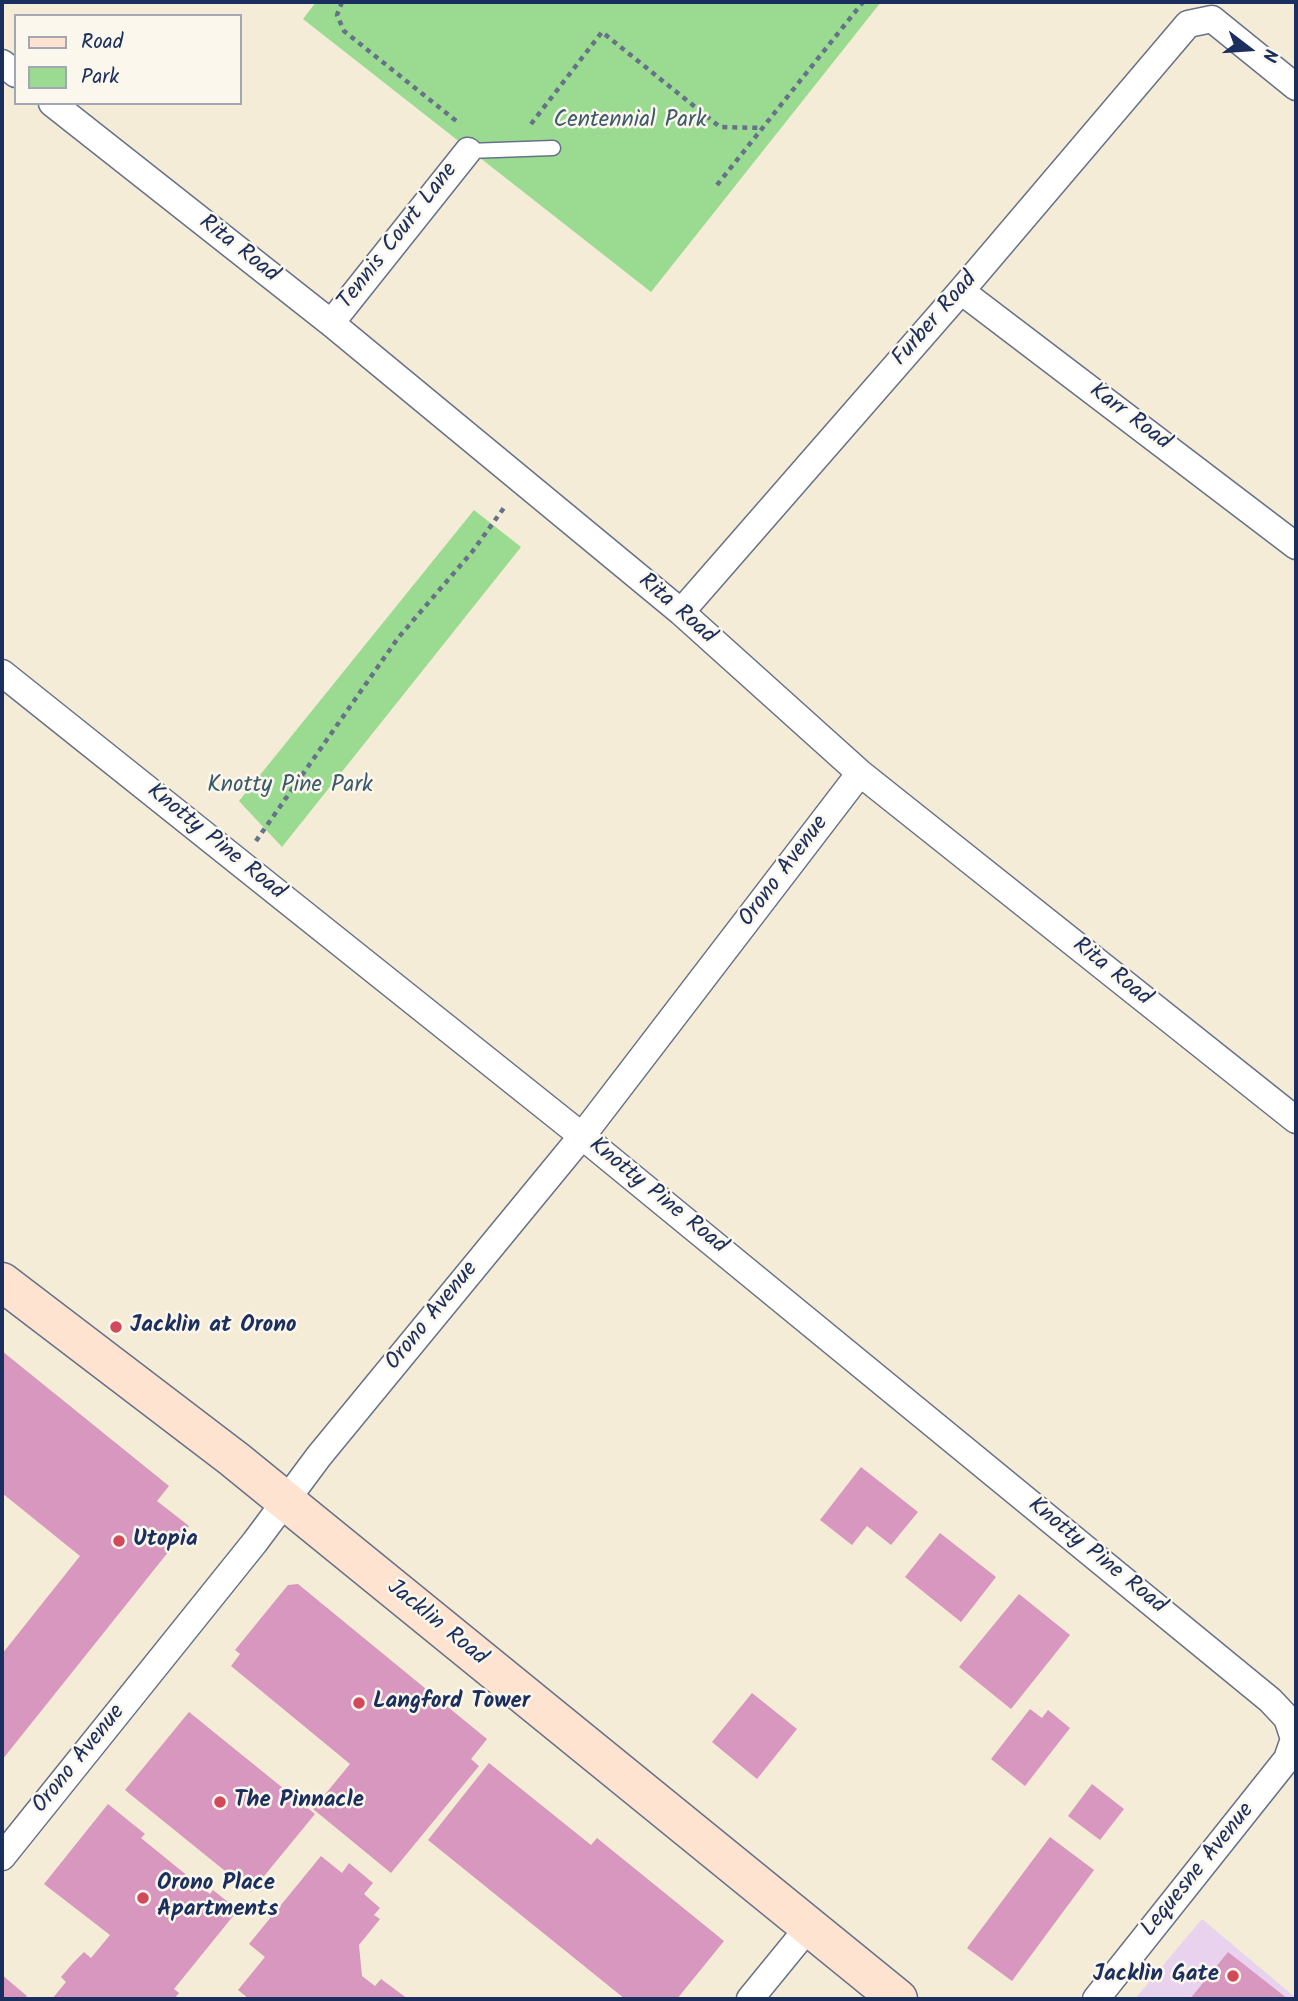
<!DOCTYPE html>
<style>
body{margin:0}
#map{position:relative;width:1298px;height:2001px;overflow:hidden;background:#f4ecd6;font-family:Kalam,sans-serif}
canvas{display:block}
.frame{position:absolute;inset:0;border:4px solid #1b2f5e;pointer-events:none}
.legend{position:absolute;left:14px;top:14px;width:228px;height:91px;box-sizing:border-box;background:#fbf7ec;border:2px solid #a1a7b3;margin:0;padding:9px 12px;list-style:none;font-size:21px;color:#1b2f5e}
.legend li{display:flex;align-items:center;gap:14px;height:35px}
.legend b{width:35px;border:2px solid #a1a7b3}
.north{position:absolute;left:1214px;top:14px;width:70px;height:70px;-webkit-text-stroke:5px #fbf7ec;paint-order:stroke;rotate:107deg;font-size:19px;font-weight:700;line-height:28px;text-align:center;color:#1b2f5e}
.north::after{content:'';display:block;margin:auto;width:24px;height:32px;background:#1b2f5e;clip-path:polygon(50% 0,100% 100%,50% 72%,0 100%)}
</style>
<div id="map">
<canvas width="1298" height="2001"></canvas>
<div class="frame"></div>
<ul class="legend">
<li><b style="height:9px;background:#fee3d1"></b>Road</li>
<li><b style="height:19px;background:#9adb91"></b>Park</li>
</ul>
<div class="north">N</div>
</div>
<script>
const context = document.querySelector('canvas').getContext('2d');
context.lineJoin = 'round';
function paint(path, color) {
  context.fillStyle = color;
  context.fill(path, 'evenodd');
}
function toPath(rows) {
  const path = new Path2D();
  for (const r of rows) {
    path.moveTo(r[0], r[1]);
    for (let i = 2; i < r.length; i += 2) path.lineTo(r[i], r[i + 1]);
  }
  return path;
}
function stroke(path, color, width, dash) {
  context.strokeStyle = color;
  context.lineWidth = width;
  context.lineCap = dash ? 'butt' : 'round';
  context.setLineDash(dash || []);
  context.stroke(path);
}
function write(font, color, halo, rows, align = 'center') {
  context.font = font + ' Kalam,sans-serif';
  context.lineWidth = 5;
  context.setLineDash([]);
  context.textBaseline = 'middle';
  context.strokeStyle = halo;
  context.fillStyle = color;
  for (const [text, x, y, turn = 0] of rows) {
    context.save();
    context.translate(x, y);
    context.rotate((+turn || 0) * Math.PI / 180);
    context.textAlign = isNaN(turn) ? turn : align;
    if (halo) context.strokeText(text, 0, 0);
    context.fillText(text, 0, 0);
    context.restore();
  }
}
const built = toPath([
 [1202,1919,1296,1998,1296,1999,1135,1999]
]);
const green = toPath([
 [316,2,881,2,651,292,303,19],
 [474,510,521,547,282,847,239,801]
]);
const building = toPath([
 [2,1351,169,1486,157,1501,189,1526,2,1760,2,1654,80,1556,2,1493],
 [861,1467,918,1512,891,1545,867,1526,852,1545,820,1520],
 [940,1533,996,1577,961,1622,905,1577],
 [298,1584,487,1739,471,1759,479,1766,391,1873,313,1809,350,1764,231,1666,240,1654,235,1650,288,1585],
 [1019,1594,1070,1635,1011,1709,959,1667],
 [752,1693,797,1729,757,1779,712,1742],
 [1030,1709,1042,1718,1048,1710,1070,1728,1025,1786,991,1759],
 [189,1712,315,1814,251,1892,125,1790],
 [489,1763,591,1845,597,1838,724,1941,677,1999,625,1999,428,1840],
 [1092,1784,1124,1809,1100,1840,1068,1816],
 [108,1804,145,1834,141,1838,189,1877,210,1894,213,1890,238,1910,174,1989,179,1993,174,1999,52,1999,66,1982,61,1977,73,1963,84,1952,91,1958,110,1935,44,1884],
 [1050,1837,1094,1870,1012,1981,967,1948],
 [321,1856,342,1873,349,1863,373,1883,364,1894,380,1908,374,1915,380,1919,359,1945,362,1976,375,1986,381,1979,408,1999,249,1999,238,1990,265,1957,249,1944],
 [1228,1952,1288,1999,1190,1999],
 [2,1975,27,1996,24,1999,2,1999]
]);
const path = toPath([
 [342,2,337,15,344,31,460,124],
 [531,124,602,32,720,127,763,128],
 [717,185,863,2],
 [256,841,398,638,472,552,506,505]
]);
const lane = toPath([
 [468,151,553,148]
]);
const street = toPath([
 [2,63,16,74],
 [52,103,331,323,681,612,860,773,1296,1120],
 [961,291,1296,546],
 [331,323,468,151],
 [681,612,961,291,1188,24,1212,19,1296,87],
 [2,673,582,1136,1270,1700,1287,1718,1294,1739,1287,1759,1096,1999],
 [2,1857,255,1542,319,1456,582,1136,860,773],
 [750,1999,808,1928]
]);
const secondary = toPath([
 [2,1282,234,1459,898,1999]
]);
const markers = [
 [116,1327,7,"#d1495b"],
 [119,1541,7,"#d1495b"],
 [359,1703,7,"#d1495b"],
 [220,1802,7,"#d1495b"],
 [143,1898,7,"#d1495b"],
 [1233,1976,7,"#d1495b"]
];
const parkNames = [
 ["Centennial Park",630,122],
 ["Knotty Pine Park",290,787]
];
const streetNames = [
 ["Tennis Court Lane",399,237,-52],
 ["Rita Road",238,250,38],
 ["Furber Road",936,320,-49],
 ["Karr Road",1129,418,37],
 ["Rita Road",676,610,41],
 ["Knotty Pine Road",215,843,39],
 ["Orono Avenue",785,872,-53],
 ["Rita Road",1111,973,39],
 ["Knotty Pine Road",657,1197,39],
 ["Orono Avenue",433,1317,-51],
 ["Knotty Pine Road",1096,1557,39],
 ["Jacklin Road",436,1624,39],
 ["Orono Avenue",80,1760,-51],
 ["Lequesne Avenue",1199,1871,-51]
];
const poiNames = [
 ["Jacklin at Orono",130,1327],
 ["Utopia",133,1541],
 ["Langford Tower",373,1703],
 ["The Pinnacle",234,1802],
 ["Orono Place",157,1885],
 ["Apartments",157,1911],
 ["Jacklin Gate",1219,1976,"right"]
];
paint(built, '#e8d2ee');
paint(green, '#9adb91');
paint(building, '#d797be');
stroke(lane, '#677188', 17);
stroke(street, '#677188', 29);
stroke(secondary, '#677188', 41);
stroke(path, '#677188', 4.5, [5, 5]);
stroke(lane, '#fff', 14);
stroke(street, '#fff', 26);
stroke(secondary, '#fee3d1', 38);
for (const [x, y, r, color] of markers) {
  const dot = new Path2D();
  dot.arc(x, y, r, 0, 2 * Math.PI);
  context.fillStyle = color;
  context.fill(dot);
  stroke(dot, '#fbf7ec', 2.5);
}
write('23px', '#3b5a6b', '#fbf7ec', parkNames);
write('23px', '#1b2f5e', '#fbf7ec', streetNames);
write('bold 23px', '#1b2f5e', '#fbf7ec', poiNames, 'left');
</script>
